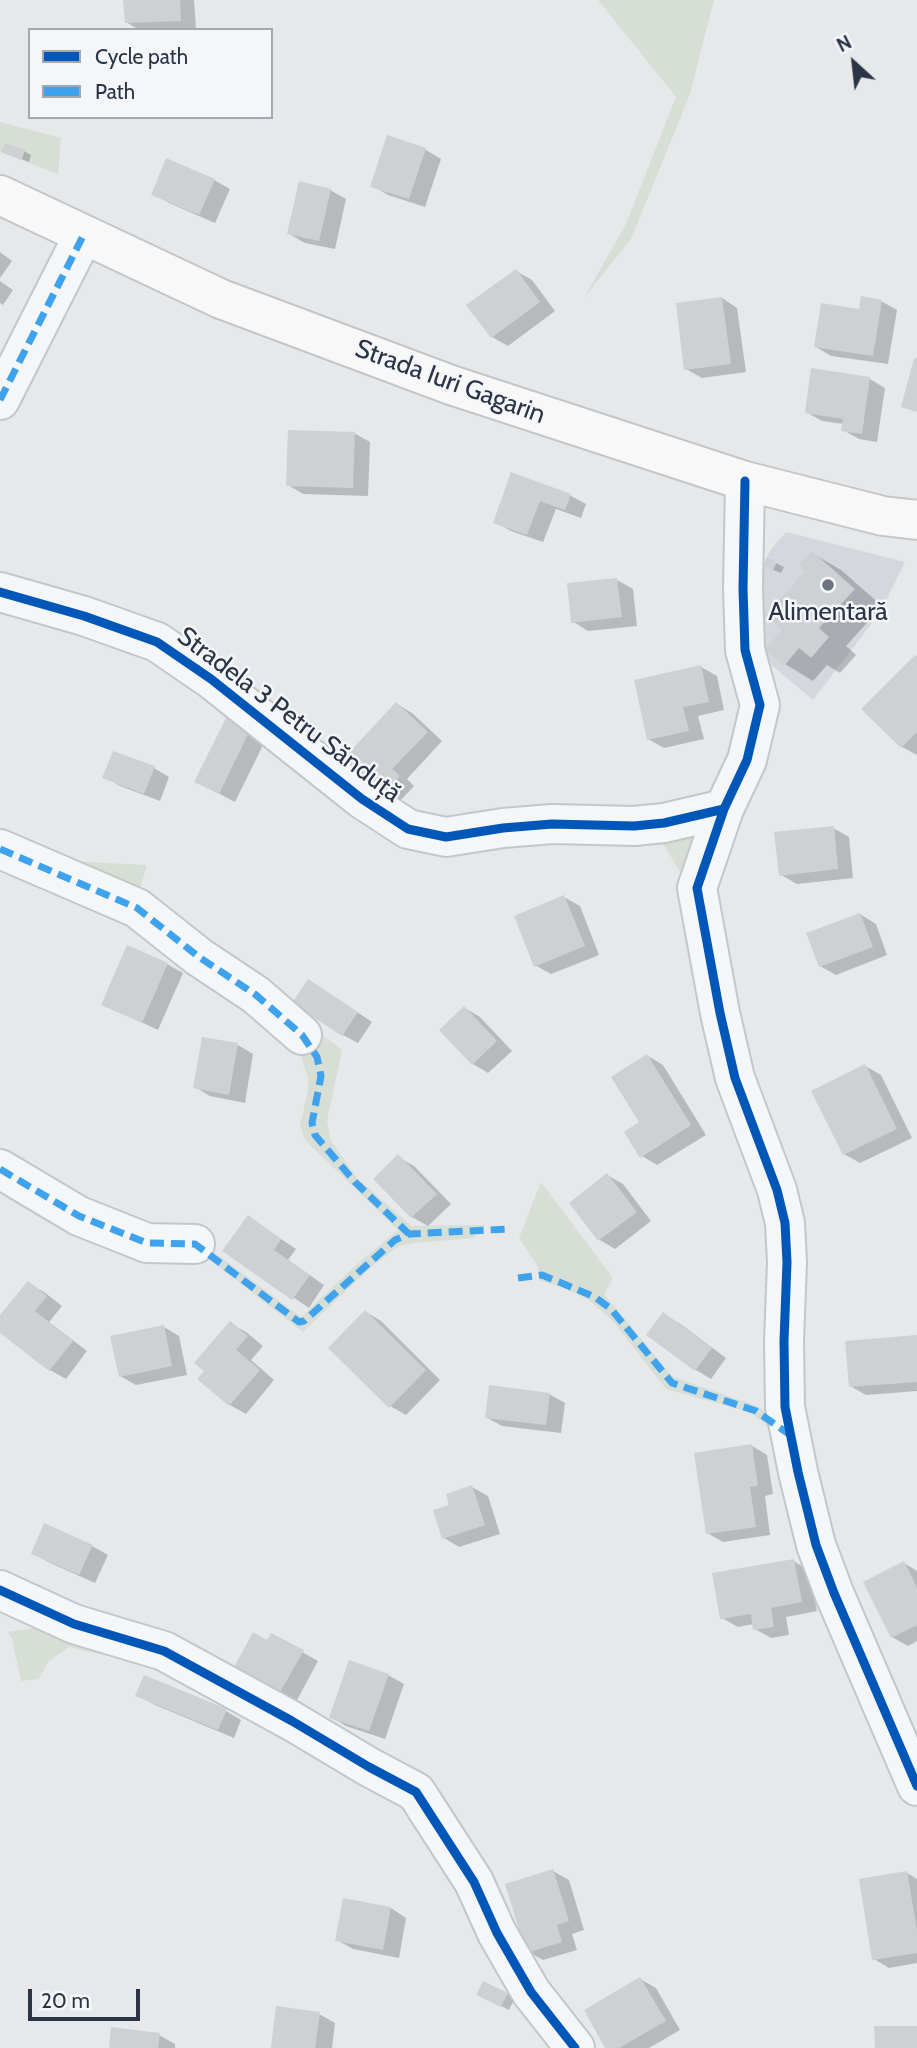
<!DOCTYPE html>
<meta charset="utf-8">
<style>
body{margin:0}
#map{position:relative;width:917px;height:2048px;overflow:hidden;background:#e6e8ea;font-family:Cabin,sans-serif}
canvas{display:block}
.legend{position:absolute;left:28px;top:28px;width:245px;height:91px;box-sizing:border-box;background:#f4f6f9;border:2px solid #a4a8b1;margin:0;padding:9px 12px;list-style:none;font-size:21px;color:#2b3445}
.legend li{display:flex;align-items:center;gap:14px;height:35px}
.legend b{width:35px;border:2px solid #a4a8b1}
.north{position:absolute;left:819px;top:28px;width:70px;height:70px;-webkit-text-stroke:5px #f4f6f9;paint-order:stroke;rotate:333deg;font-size:19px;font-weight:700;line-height:28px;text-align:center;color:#2b3445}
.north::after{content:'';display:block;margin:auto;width:24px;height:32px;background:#2b3445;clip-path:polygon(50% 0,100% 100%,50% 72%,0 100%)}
.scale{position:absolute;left:28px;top:1989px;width:112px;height:32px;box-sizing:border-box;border:4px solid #2b3445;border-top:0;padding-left:9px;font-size:21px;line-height:24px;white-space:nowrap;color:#2b3445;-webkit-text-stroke:5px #f4f6f9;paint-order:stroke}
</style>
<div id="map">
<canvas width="917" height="2048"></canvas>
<ul class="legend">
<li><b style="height:9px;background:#0057b8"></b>Cycle path</li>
<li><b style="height:9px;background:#3ea3ec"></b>Path</li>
</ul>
<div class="north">N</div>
<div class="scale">20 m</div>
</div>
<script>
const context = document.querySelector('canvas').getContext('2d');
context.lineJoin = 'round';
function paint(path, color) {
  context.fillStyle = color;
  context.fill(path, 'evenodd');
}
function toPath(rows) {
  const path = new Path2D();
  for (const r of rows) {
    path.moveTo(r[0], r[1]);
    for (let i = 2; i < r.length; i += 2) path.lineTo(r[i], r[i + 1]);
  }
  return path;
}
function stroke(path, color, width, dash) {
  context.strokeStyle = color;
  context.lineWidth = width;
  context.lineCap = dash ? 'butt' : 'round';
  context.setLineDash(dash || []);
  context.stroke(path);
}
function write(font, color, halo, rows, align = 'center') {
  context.font = font + ' Cabin,sans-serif';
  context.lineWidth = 5;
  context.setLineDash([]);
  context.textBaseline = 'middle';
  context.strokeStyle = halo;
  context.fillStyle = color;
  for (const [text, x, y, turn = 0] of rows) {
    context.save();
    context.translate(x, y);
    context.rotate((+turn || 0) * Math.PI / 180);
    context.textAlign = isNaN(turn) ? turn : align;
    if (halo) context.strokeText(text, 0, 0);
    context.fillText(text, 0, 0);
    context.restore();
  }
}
const built = toPath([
 [786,532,905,562,881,611,813,700,762,657,759,598,763,566,774,570,777,561,767,557,772,548]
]);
const green = toPath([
 [598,0,714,0,690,94,631,239,584,298,626,224,676,97],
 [0,122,61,138,58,174,0,152],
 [708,825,682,875,663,844,561,836],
 [45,860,147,865,138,895],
 [311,1026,342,1050,327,1121,330,1139,356,1177,411,1226,485,1225,473,1238,413,1243,399,1246,371,1267,303,1332,201,1253,211,1250,301,1317,354,1267,398,1230,305,1140,300,1125,308,1091,308,1078,301,1056,293,1044],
 [541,1182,613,1278,604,1294,673,1377,757,1406,776,1418,774,1432,752,1413,666,1389,613,1321,589,1300,563,1287,540,1281,537,1265,519,1238],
 [39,1627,144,1664,69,1647,48,1662,39,1679,21,1681,12,1639,8,1632]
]);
const shadow = toPath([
 [125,0,194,0,196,29,139,30,126,22],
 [388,138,426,150,441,159,425,207,388,195,373,186],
 [24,151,31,155,29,162,3,152],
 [214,180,230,189,215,223,169,203,153,194],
 [330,190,346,199,335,249,305,243,289,234],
 [0,252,12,261,0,278],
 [516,271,532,280,555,311,508,346,492,337],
 [0,281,13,290,3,305,0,303],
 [722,298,737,308,746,372,702,378,686,369],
 [881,301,897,310,888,364,831,356,816,347,861,311],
 [813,370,870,379,885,388,877,442,859,439,843,430,844,424,822,421,806,412],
 [354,433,370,442,368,496,303,494,288,485],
 [512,475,571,496,586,504,581,518,556,509,543,542,511,531,495,522],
 [812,553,841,570,882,606,846,646,856,655,840,673,827,665,813,681,785,664,785,629],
 [768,559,784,567,781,573,773,570],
 [617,580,633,589,637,626,588,631,572,621],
 [917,658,917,755,902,747],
 [701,667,717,676,724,710,698,716,704,739,664,748,648,739],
 [397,704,412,713,442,741,407,779,414,786,400,801,385,792],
 [228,718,266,739,235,802,212,790],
 [154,768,169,777,160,801,120,786,105,777],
 [833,828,849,837,853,878,797,884,781,875],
 [564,897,580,906,599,955,551,974,535,965],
 [860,914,876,924,887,955,836,975,820,966],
 [167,964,183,973,158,1030,103,1004],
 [324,990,372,1022,358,1043,343,1035],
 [465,1008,480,1017,512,1051,488,1073,473,1064],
 [238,1045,253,1054,245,1103,210,1096,195,1087],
 [648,1056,663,1065,706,1135,657,1165,642,1156,641,1123],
 [865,1066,881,1075,912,1138,860,1163,844,1154],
 [398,1157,414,1166,451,1204,428,1226,412,1217],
 [607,1175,623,1184,651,1221,615,1249,600,1240],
 [248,1217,296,1249,288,1260,324,1285,309,1308,225,1251],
 [28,1283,44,1292,62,1306,49,1322,87,1351,66,1379,50,1370,0,1330,0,1318],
 [366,1312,381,1321,440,1380,406,1415,390,1406],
 [663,1314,679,1323,726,1358,711,1379,696,1370],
 [230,1323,246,1332,263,1346,251,1360,274,1380,246,1414,230,1405,199,1378,206,1371],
 [164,1327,179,1336,187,1375,136,1385,120,1376],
 [917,1337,917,1391,866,1395,850,1386],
 [549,1394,565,1403,561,1433,502,1426,486,1417],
 [752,1446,767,1455,773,1494,765,1496,770,1535,723,1542,707,1533],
 [472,1487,488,1496,500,1534,459,1547,444,1538],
 [92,1546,108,1555,95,1583,48,1562,33,1553],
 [793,1561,809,1570,817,1611,786,1617,789,1635,771,1638,755,1629,754,1624,738,1627,722,1618],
 [904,1563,917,1571,917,1641,908,1646,892,1637],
 [272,1635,318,1661,296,1702,236,1668,268,1642],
 [388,1675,404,1684,385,1739,346,1726,331,1717],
 [137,1695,226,1711,241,1720,234,1738,153,1704],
 [553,1871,569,1880,584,1930,572,1934,577,1950,543,1960,527,1951],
 [907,1873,917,1879,917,1963,889,1968,874,1959],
 [391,1908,406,1918,399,1958,353,1949,337,1940],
 [640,1979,656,1988,680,2030,649,2048,607,2048],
 [484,1983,515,1998,509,2010,486,1998],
 [319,2014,335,2023,332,2048,273,2048],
 [159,2035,175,2044,175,2048,111,2048]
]);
const building = toPath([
 [123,0,180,0,181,21,125,23],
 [387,135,426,148,409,199,370,187],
 [5,143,25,150,22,160,1,152],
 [166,158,215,179,199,215,151,195],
 [299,181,331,189,319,241,287,234],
 [516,269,540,302,491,338,466,305],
 [861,296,882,300,873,356,814,347,821,303,859,309],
 [722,297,731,364,684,370,676,303],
 [914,358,917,358,917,412,901,407],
 [811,368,870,377,862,434,841,431,843,419,805,413],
 [288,430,355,432,353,488,286,486],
 [511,472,571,494,565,510,540,501,527,535,493,523],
 [812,551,855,589,819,628,829,637,811,658,799,648,784,666,765,649,782,630,766,615,805,571,799,565],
 [767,557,777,561,773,570,763,566],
 [617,578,622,617,571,623,567,583],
 [915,655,917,656,917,732,901,748,861,709],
 [701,665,709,702,683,707,689,731,647,740,634,680],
 [396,702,428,732,392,769,400,776,384,794,345,757],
 [227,716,251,728,219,794,194,782],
 [113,751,155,766,144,794,102,778],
 [834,826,838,869,779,876,774,832],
 [564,895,585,946,534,967,514,916],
 [860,913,873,947,819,967,806,933],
 [127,945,168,963,142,1023,101,1005],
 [308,979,358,1012,342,1036,292,1003],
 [464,1006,497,1041,472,1065,439,1030],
 [202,1037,238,1043,229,1095,193,1088],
 [647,1054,691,1125,640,1158,624,1132,639,1122,611,1077],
 [865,1064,897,1129,843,1155,811,1091],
 [398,1154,437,1194,411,1218,373,1179],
 [607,1173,637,1212,598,1241,569,1203],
 [248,1215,281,1239,274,1250,310,1275,292,1300,222,1251],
 [28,1281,47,1296,35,1311,73,1341,49,1371,0,1333,0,1315],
 [365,1310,426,1370,389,1408,328,1348],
 [663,1312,712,1348,695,1371,646,1335],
 [230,1321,248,1336,236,1350,260,1370,229,1406,197,1379,204,1371,194,1363],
 [164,1325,172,1366,119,1377,110,1336],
 [917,1335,917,1382,849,1387,845,1341],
 [489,1385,550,1393,546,1425,485,1418],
 [752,1444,758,1486,750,1487,756,1527,706,1534,694,1453],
 [472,1485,485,1525,442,1539,433,1510,449,1505,446,1494],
 [44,1523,93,1545,79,1575,31,1554],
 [794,1559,802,1602,771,1608,774,1627,753,1630,751,1614,720,1619,712,1573],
 [904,1561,917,1588,917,1625,891,1638,863,1582],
 [253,1632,267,1640,271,1633,304,1650,279,1694,233,1669],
 [349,1660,389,1674,369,1731,329,1718],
 [144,1675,227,1709,218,1730,135,1696],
 [553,1869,569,1921,557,1925,562,1942,526,1953,505,1884],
 [907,1871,917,1930,917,1953,872,1960,859,1879],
 [343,1898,391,1907,383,1950,335,1941],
 [640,1977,666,2021,619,2048,605,2048,584,2010],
 [483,1981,508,1993,501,2007,476,1995],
 [276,2006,320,2012,315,2048,271,2048],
 [874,2026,917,2026,917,2048,875,2048],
 [111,2027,160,2033,158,2048,109,2048]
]);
const minor = toPath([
 [0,400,83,236],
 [745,481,743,589,745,650,760,705,747,760,724,809,697,888,720,1013,735,1078,777,1190,785,1223,787,1262,784,1341,785,1407,798,1472,816,1545,834,1593,917,1786],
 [0,592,84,616,157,642,211,679,362,799,408,829,446,837,503,828,552,824,634,826,664,823,724,809],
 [0,849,137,908,199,957,256,995,302,1035],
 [0,1169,79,1216,147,1243,195,1244],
 [0,1590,74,1624,164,1651,292,1721,369,1767,416,1792,474,1882,497,1933,531,1992,575,2048]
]);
const secondary = toPath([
 [0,195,221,299,451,385,745,481,883,516,917,520]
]);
const quiet = toPath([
 [0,400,83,236],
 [0,849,137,908,199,957,256,995,302,1035,317,1057,321,1076,312,1123,315,1135,355,1182,409,1234],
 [0,1169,79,1216,147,1243,195,1244,299,1322,304,1321,395,1240,409,1234,508,1229],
 [518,1278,542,1275,595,1297,611,1309,672,1383,756,1411,790,1435]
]);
const cycleway = toPath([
 [745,481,743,589,745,650,760,705,747,760,724,809,697,888,720,1013,735,1078,777,1190,785,1223,787,1262,784,1341,785,1407,798,1472,816,1545,834,1593,917,1786],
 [0,592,84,616,157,642,211,679,362,799,408,829,446,837,503,828,552,824,634,826,664,823,724,809],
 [0,1590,74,1624,164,1651,292,1721,369,1767,416,1792,474,1882,497,1933,531,1992,575,2048]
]);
const markers = [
 [828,585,7,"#6c737f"]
];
const streetNames = [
 ["Strada Iuri Gagarin",450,382,20],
 ["Stradela 3 Petru Sănduță",289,715,37]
];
const poiNames = [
 ["Alimentară",828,612]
];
paint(built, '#d4d7dd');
paint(green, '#d6ded6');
paint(shadow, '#0003');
paint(building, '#ced0d3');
stroke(minor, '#c4c6c8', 42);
stroke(secondary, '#c4c6c8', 42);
stroke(minor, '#f5f6f7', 38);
stroke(secondary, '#f8f8f8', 38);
stroke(quiet, '#3ea3ec', 7, [14, 7]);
stroke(cycleway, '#0057b8', 9);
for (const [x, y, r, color] of markers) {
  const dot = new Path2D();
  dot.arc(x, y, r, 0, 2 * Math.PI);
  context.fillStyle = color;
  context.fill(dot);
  stroke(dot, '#f4f6f9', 2.5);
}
write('26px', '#2b3445', '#f4f6f9', streetNames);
write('26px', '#2b3445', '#f4f6f9', poiNames);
</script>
